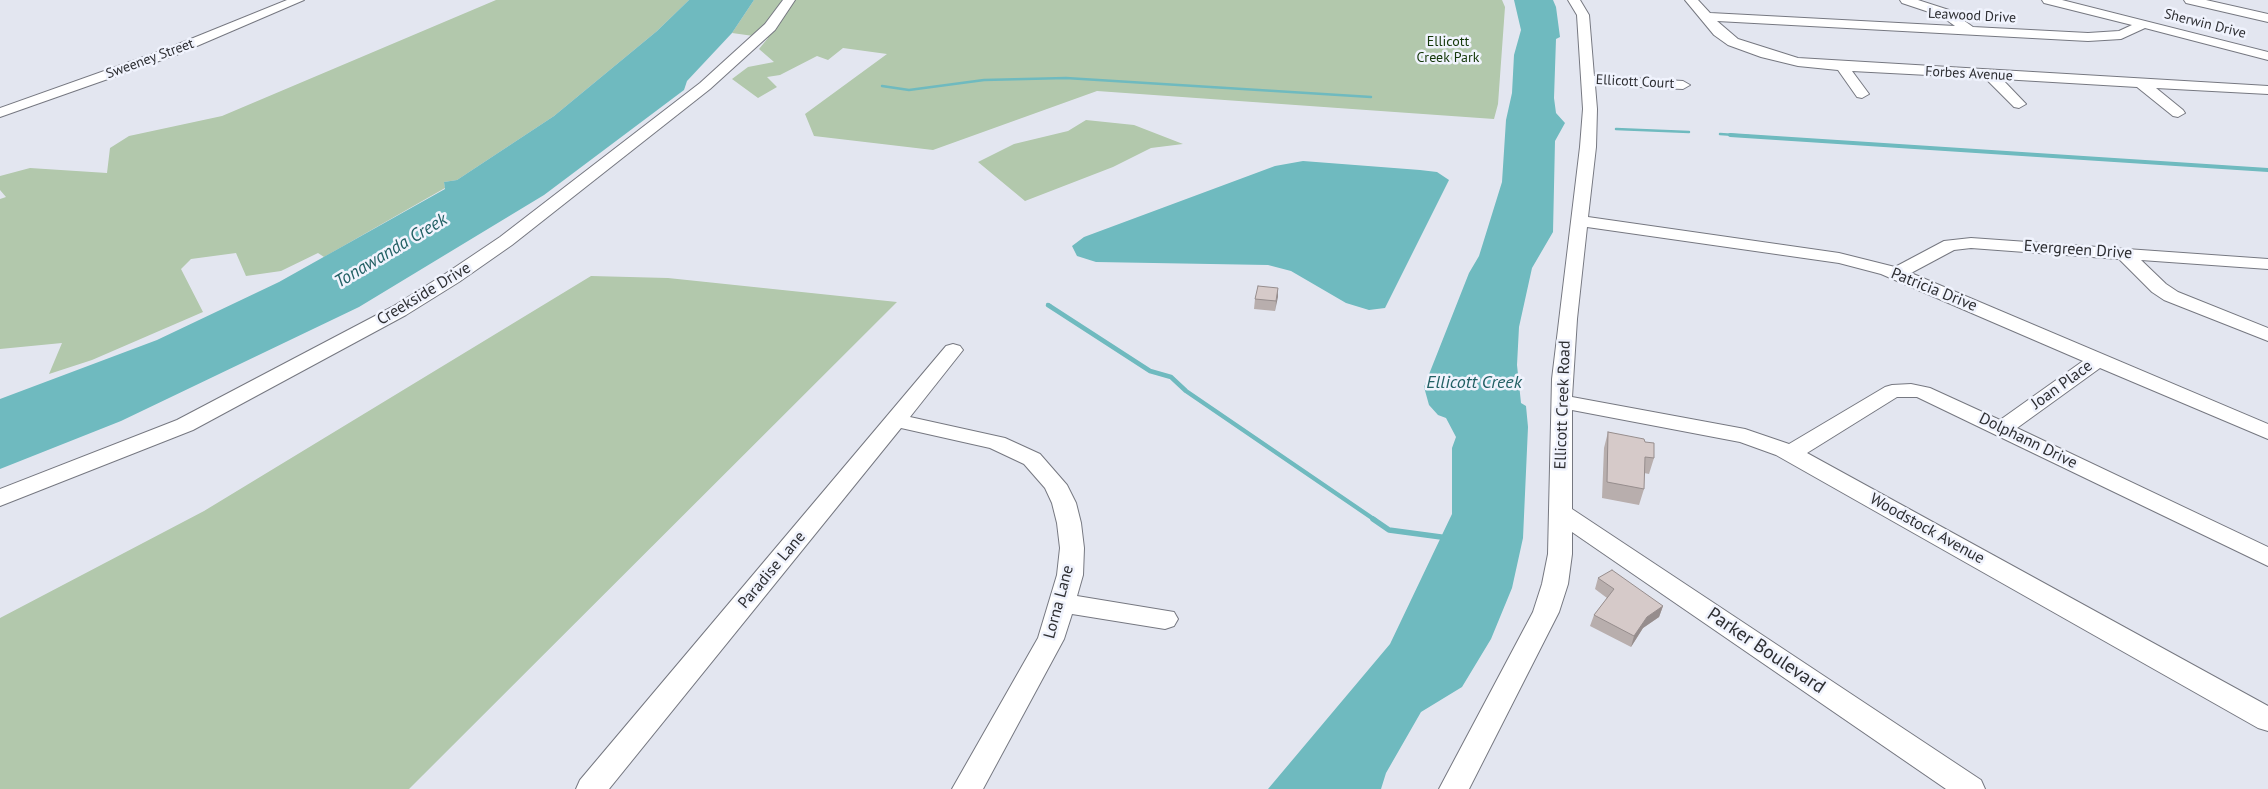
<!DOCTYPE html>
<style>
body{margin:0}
canvas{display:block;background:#e3e6f0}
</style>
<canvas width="2268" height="789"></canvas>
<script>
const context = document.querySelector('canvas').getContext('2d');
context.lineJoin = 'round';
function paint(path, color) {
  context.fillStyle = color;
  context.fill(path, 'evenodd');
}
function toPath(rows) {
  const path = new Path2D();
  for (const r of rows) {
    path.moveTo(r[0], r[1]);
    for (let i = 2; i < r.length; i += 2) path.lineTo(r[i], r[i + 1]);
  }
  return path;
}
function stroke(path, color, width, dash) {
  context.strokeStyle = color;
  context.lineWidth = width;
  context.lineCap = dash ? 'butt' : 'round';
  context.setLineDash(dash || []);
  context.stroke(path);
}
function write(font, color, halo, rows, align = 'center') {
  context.font = font + ' "PT Sans",sans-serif';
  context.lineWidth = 5;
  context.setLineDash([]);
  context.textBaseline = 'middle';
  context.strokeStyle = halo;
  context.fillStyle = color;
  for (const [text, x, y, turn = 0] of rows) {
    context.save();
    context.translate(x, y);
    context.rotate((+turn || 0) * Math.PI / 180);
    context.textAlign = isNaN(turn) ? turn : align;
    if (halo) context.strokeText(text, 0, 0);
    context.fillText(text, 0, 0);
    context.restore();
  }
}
const green = toPath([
 [496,0,689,0,657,31,554,116,457,180,444,182,445,188,324,257,318,253,281,271,246,276,236,253,191,259,181,269,203,312,92,360,49,374,62,343,0,349,0,199,6,197,0,190,0,176,30,168,107,173,110,148,129,136,222,116],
 [754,0,1502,0,1505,7,1498,104,1494,119,1097,91,933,150,814,136,805,114,887,54,843,48,828,60,817,56,780,75,767,77,777,87,758,98,732,79,748,67,774,62,759,49,768,38,732,33],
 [1086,120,1134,125,1183,144,1151,148,1113,167,1025,201,978,162,1014,144,1068,131],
 [591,276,668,278,897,302,409,789,0,789,0,618,204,511]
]);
const water = toPath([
 [689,0,754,0,732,33,687,81,684,90,544,195,359,307,121,421,0,469,0,399,157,340,279,282,445,189,444,182,457,180,554,116,657,31],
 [1514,0,1553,0,1556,7,1560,37,1556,39,1554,98,1556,113,1565,123,1555,141,1553,232,1532,268,1519,327,1517,365,1521,403,1526,406,1528,427,1523,538,1512,588,1491,639,1462,687,1421,712,1386,773,1381,789,1268,789,1390,644,1452,514,1452,448,1456,437,1446,418,1438,415,1429,405,1424,387,1469,273,1479,256,1502,182,1506,120,1512,93,1514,55,1521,30],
 [1303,161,1420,170,1437,172,1449,180,1385,308,1369,310,1346,303,1291,271,1268,265,1096,262,1077,256,1072,246,1084,237,1275,166]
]);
const streamFar3 = toPath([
 [882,86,909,90,984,80,1066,78,1371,97],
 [1616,129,1689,132],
 [1720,134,1749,136]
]);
const streamFar2 = toPath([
 [1730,135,2268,170],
 [1048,305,1050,306]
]);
const streamFar1 = toPath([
 [1048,305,1150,371,1171,377,1186,391,1375,520]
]);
const stream = toPath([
 [1373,519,1389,530,1441,537]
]);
const minor = toPath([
 [287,0,304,0,176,55,0,117,0,108,166,49,287,0],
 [783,0,795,0,775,30,710,89,512,245,459,282,406,315,193,430,0,506,0,489,177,420,392,307,445,274,500,237,700,83,765,24,783,0],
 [1568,0,1580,0,1589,15,1594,76,1683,81,1690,85,1683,89,1595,85,1597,109,1596,147,1588,217,1839,253,1895,267,1944,241,1971,238,2268,259,2268,269,2141,260,2166,284,2178,292,2268,328,2268,341,2164,300,2152,292,2119,259,1971,248,1954,250,1911,273,2268,424,2268,439,2100,368,2017,428,2268,547,2268,566,1917,397,1897,397,1807,453,2268,706,2268,731,2258,728,1776,455,1740,442,1572,410,1572,509,1981,780,1985,789,1946,789,1572,532,1572,554,1568,584,1559,612,1469,789,1439,789,1533,612,1542,584,1548,554,1552,379,1580,147,1583,109,1577,15,1568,0],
 [1587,227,1839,263,1881,274,2083,361,2000,420,1930,388,1911,384,1892,385,1885,387,1789,444,1745,429,1572,397,1577,319,1587,227],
 [1685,0,1698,0,1710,13,1955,26,1941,16,1902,3,1900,0,1918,0,1949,10,1973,27,2088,33,2119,31,2132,25,2044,3,2042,0,2062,0,2268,52,2268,60,2145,28,2121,39,2088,41,1717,21,1738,39,1798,58,2268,86,2268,94,2156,88,2183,110,2185,113,2178,117,2173,116,2137,87,2002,79,2026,104,2019,108,2014,107,1985,78,1852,71,1869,94,1862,98,1857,97,1838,70,1798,66,1761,57,1728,45,1714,35,1685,0],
 [2184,0,2206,0,2268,14,2268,22,2186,3,2184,0],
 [953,344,960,346,963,350,910,417,1005,438,1040,454,1067,485,1076,503,1081,523,1084,548,1083,575,1077,596,1174,612,1178,619,1174,626,1165,629,1072,614,1064,639,983,789,952,789,1038,638,1057,575,1060,548,1057,523,1052,503,1045,488,1024,464,990,448,901,428,609,789,576,789,580,780,946,346,953,344]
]);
const wall = toPath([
 [1278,288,1275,311,1254,309,1255,299],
 [1608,432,1645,442,1654,458,1649,474,1644,473,1644,489,1639,505,1602,498,1604,448],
 [1598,578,1663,606,1659,617,1643,628,1631,647,1590,626,1594,615,1607,598,1595,589]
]);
const shadedWall = toPath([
 [1278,288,1278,297,1275,311,1276,301],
 [1663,606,1659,617,1643,628,1631,647,1634,636,1647,617]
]);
const building = toPath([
 [1258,286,1278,288,1276,301,1255,299,1258,286],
 [1608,432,1644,439,1645,442,1654,443,1654,458,1645,457,1644,489,1607,482,1608,432],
 [1612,570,1663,606,1647,617,1634,636,1594,615,1614,589,1598,578,1612,570]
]);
const farStreetnames = [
 ["Leawood Drive",1972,16,3],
 ["Sherwin Drive",2205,24,14],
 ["Sweeney Street",150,59,-20],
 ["Forbes Avenue",1969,74,3],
 ["Ellicott Court",1635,82,3]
];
const farParknames = [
 ["Ellicott",1448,42],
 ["Creek Park",1448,58]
];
const streetNames = [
 ["Evergreen Drive",2078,250,4],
 ["Patricia Drive",1934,290,22],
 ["Creekside Drive",424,294,-31],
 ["Joan Place",2062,385,-36],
 ["Ellicott Creek Road",1563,405,-88],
 ["Dolphann Drive",2028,441,26],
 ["Woodstock Avenue",1927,529,29],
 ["Paradise Lane",772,570,-50],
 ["Lorna Lane",1059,602,-75]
];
const waterNames = [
 ["Tonawanda Creek",391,251,-31],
 ["Ellicott Creek",1474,383]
];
const nearStreetnames = [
 ["Parker Boulevard",1766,651,34]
];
paint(green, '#b2c8ac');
paint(water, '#6fbabf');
stroke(streamFar3, '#6fbabf', 2.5);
stroke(streamFar2, '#6fbabf', 4);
stroke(streamFar1, '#6fbabf', 4.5);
stroke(stream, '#6fbabf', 5.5);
stroke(minor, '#767881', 2);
paint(minor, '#fff');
paint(wall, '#b8aead');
paint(shadedWall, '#968d8d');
paint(building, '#d6cac9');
stroke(building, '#968d8d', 1);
write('14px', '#2d2e32', '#f0f3fd', farStreetnames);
write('14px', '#143809', '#f0f3fd', farParknames);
write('16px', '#2d2e32', '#f0f3fd', streetNames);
write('italic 18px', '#226064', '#f0f3fd', waterNames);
write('19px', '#2d2e32', '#f0f3fd', nearStreetnames);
</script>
